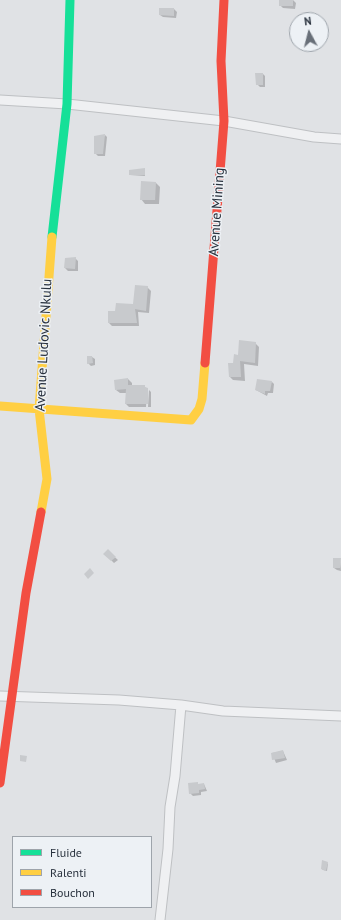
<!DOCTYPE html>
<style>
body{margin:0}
#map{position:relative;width:341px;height:920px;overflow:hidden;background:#e0e2e5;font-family:"PT Sans",sans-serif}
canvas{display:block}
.legend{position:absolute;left:12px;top:836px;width:140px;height:72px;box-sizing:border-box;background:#edf1f5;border:1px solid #9ea4ab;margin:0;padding:5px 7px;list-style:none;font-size:12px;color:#28313d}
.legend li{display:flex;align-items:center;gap:8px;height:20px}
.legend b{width:20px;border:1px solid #9ea4ab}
.north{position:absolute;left:289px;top:12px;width:40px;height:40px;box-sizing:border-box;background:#edf1f5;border:1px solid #9ea4ab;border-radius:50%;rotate:353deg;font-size:11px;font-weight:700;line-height:16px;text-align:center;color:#28313d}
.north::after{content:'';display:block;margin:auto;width:14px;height:18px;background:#686f78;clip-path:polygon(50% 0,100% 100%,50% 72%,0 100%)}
</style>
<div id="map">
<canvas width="341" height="920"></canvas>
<ul class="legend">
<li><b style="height:5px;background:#16e098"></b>Fluide</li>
<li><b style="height:5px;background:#ffcf43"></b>Ralenti</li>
<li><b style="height:5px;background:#f24e42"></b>Bouchon</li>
</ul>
<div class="north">N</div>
</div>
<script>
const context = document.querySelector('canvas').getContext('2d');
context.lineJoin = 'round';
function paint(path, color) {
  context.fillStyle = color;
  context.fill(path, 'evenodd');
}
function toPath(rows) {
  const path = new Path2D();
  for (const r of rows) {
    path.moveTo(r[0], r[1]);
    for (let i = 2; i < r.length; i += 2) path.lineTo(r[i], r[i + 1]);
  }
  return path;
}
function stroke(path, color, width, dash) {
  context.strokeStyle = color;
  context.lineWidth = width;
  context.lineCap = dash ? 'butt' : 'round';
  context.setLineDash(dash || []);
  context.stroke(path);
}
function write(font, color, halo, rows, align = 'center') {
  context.font = font + ' "PT Sans",sans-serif';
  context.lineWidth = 3;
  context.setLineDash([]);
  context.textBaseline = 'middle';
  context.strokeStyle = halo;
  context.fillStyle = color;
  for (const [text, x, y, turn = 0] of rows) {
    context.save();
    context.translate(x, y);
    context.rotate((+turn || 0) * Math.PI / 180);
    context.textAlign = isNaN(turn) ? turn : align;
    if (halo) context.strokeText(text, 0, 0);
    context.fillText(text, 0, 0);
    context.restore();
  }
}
const shadow = toPath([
 [280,0,293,0,296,3,295,9,283,8,280,5],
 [174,9,177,12,176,18,163,17,160,15],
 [263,74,265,76,265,87,260,87,257,84],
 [105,135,107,137,105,156,98,156,95,153],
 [144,169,145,176,130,175],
 [142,182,156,183,160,187,159,204,145,204,141,199],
 [75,258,78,261,78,271,68,271,65,268],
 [147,287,151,291,149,313,138,312,139,326,112,326,109,323,134,305],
 [255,343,259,347,258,366,244,364,245,381,233,380,230,377,234,364,239,356],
 [92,357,95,359,95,365,91,366,88,363],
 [128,379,132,383,132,386,144,386,147,389,146,407,129,407,126,404,126,393,120,393,116,390],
 [272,382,274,384,273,393,268,393,267,396,256,390],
 [149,390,151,392,151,407,148,407],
 [108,551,118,560,114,563,105,554],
 [340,559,341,571,337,570,334,568],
 [283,751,287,760,276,763,272,753],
 [204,784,207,791,201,792,201,795,193,796,190,793],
 [328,863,327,871,323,870,322,869]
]);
const building = toPath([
 [279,0,293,0,293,6,279,6],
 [159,8,174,8,174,16,159,15],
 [255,73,263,73,263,85,256,85],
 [105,134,103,154,94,154,94,136],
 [145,168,145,175,129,175,129,170],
 [141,181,156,182,155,200,140,200],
 [76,257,75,269,64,268,65,258],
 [135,285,148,286,146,311,135,309,137,323,108,323,108,311,115,311,116,303,133,304],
 [239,340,256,342,255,363,240,361,241,377,229,377,228,363,233,363,234,354,238,355],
 [87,356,92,356,93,363,87,364],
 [128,378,128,385,145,385,145,387,148,388,148,404,125,404,126,389,115,390,114,380],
 [257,379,272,381,270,391,265,391,265,394,255,390],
 [108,549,116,557,111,561,103,554],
 [333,558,341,558,340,568,333,568],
 [90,568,94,573,88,579,84,574],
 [283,750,285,758,272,760,271,753],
 [20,755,27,756,26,762,20,761],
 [198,782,198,784,204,783,205,789,199,790,199,793,189,794,188,783],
 [322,860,328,862,326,871,321,869]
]);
const street = toPath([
 [0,100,67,104,224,121,314,137,341,139],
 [0,696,119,700,181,705,223,711,341,716],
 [160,920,168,849,170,807,175,776,181,705]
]);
const fast = toPath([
 [52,237,67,104,70,0]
]);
const slow = toPath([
 [0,406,191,420,199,409,202,399,205,363],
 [41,512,47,479,39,409,52,237]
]);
const jam = toPath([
 [205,363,224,121,221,61,224,0],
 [0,783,26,593,41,512]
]);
const streetNames = [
 ["Avenue Mining",217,212,-86],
 ["Avenue Ludovic Nkulu",44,345,-87]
];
paint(shadow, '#0003');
paint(building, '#c8cacd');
stroke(street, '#bec0c3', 11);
stroke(street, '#eff0f2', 9);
stroke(fast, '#16e098', 9);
stroke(slow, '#ffcf43', 9);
stroke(jam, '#f24e42', 9);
write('14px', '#28313d', '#edf1f5', streetNames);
</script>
